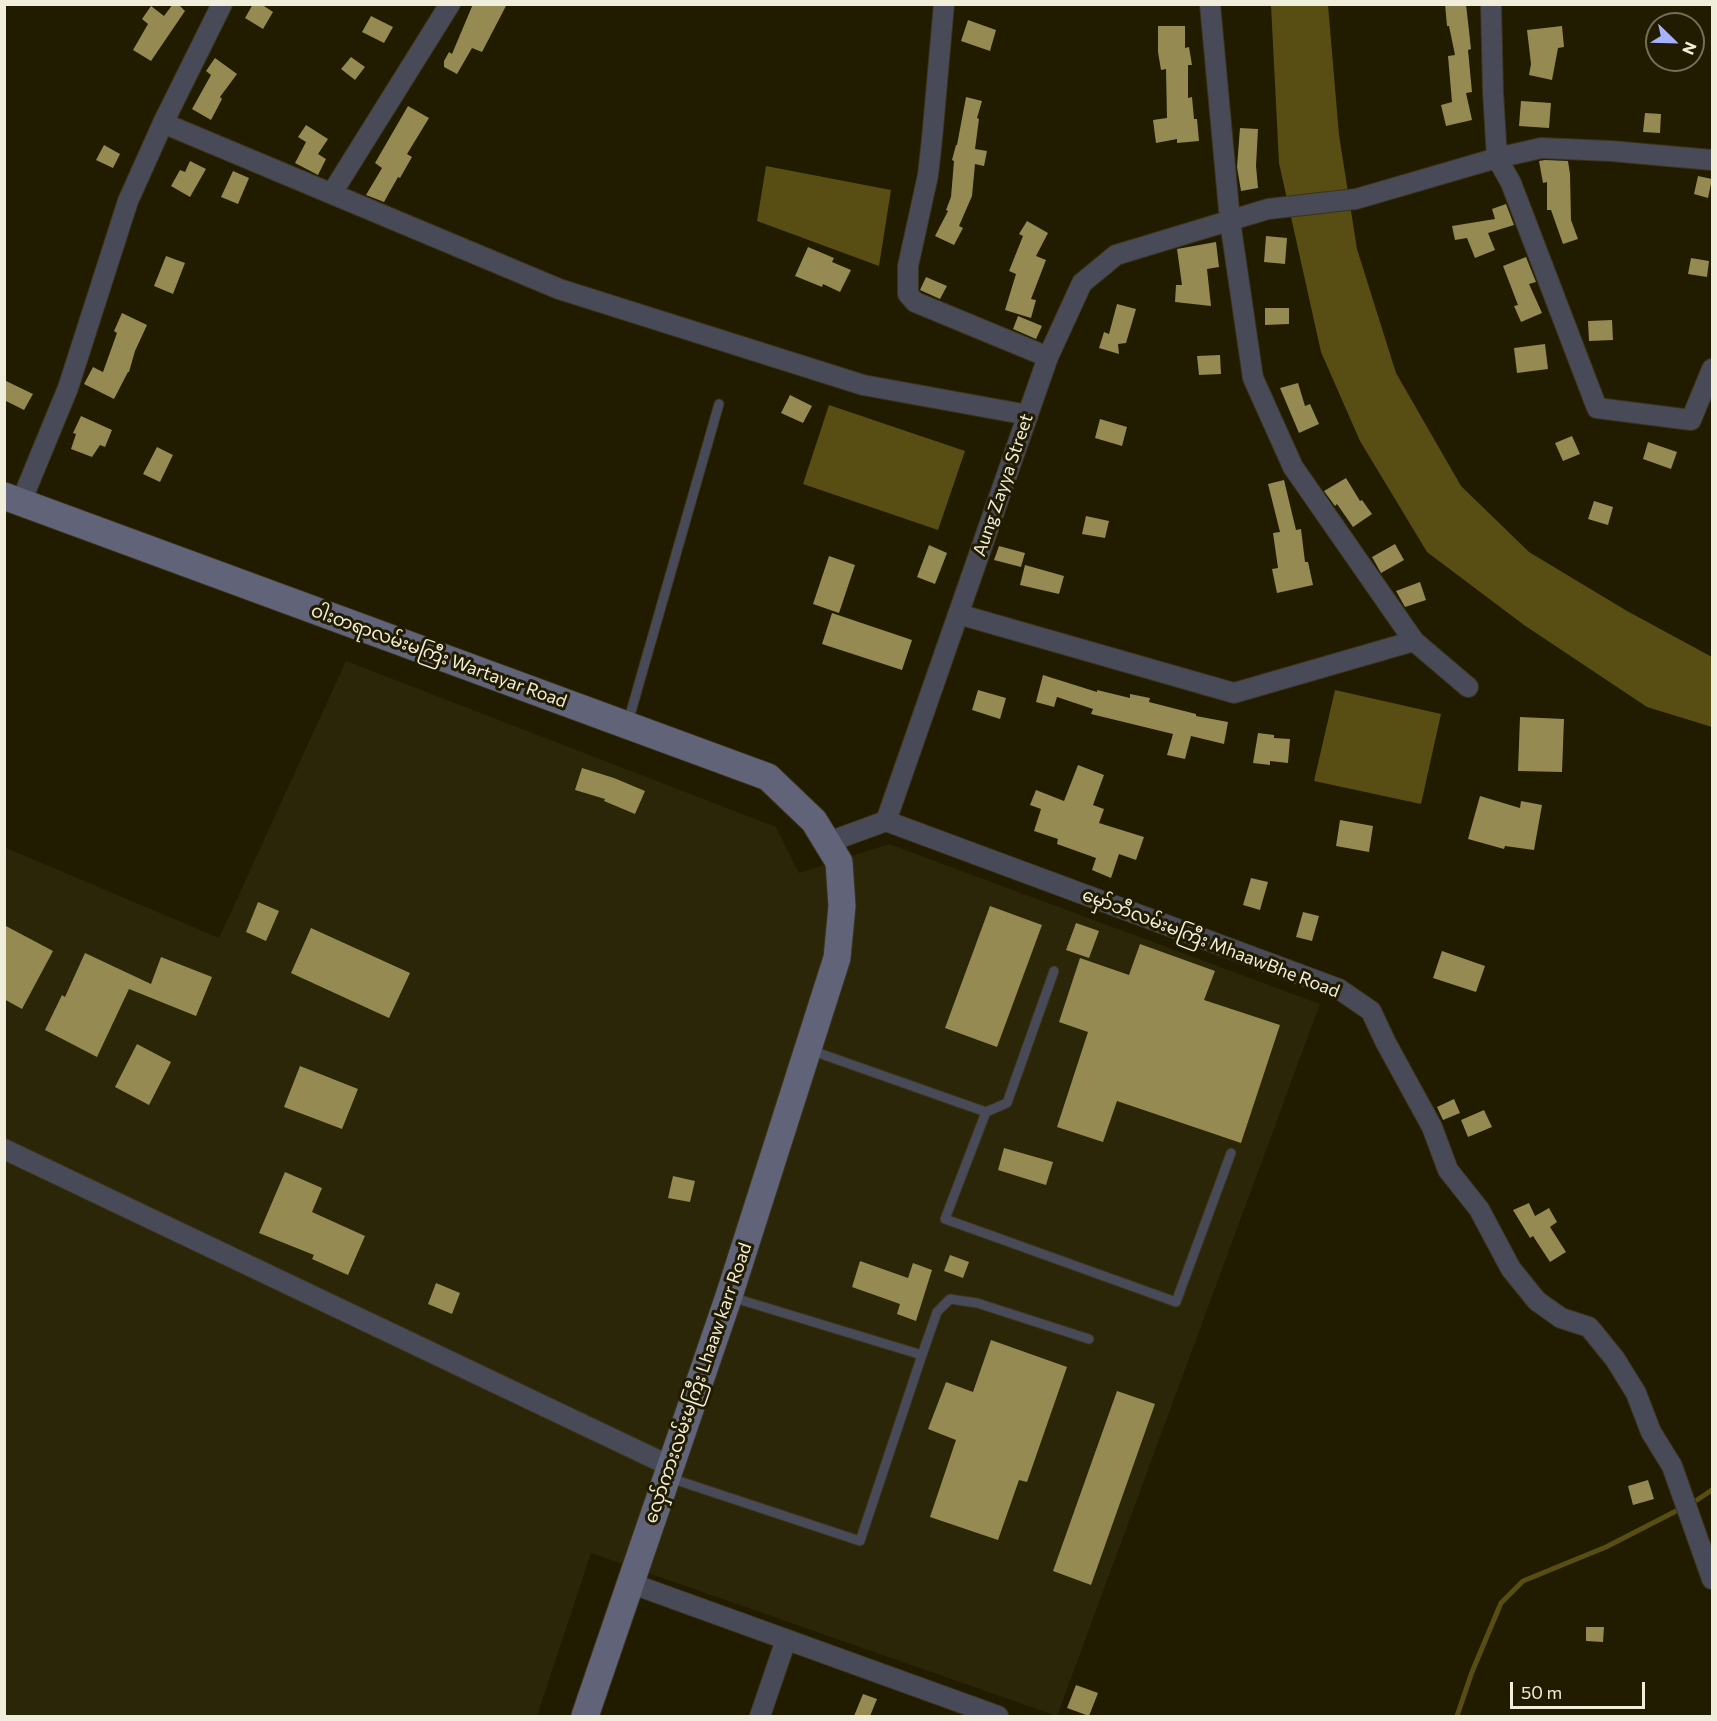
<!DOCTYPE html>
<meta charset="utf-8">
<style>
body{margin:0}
#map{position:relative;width:1717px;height:1721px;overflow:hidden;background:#211b00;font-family:Commissioner,sans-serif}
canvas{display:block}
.frame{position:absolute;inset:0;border:6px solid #f0eddb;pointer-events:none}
.north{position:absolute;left:1645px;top:12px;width:60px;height:60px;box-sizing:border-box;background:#211b00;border:2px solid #746f58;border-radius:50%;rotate:113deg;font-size:16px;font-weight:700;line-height:24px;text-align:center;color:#f0eddb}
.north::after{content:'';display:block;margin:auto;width:21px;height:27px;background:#a7b1fc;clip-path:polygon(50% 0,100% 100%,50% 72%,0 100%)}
.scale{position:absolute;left:1510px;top:1682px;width:135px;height:27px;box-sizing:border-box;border:3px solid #f0eddb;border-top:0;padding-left:8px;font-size:18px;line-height:21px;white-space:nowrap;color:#f0eddb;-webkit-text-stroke:4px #211b00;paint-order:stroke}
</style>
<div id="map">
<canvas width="1717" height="1721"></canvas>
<div class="frame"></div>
<div class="north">N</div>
<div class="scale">50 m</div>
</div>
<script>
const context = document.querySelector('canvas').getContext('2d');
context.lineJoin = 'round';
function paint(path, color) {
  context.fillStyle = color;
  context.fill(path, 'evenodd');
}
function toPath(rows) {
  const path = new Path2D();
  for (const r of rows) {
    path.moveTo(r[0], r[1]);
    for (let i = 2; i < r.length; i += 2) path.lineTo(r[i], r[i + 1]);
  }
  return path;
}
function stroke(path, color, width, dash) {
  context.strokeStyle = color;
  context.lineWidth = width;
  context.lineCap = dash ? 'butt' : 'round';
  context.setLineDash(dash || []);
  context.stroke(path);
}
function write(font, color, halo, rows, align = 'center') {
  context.font = font + ' Commissioner,"Noto Sans Myanmar",sans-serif';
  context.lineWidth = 6;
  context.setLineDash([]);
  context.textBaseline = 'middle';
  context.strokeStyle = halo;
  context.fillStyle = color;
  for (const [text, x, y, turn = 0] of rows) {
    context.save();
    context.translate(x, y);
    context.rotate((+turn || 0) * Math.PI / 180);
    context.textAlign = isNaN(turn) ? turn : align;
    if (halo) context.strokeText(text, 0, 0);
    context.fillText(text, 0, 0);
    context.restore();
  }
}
const built = toPath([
 [346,661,776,827,799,873,889,844,1320,1004,1057,1716,591,1553,537,1716,5,1716,4,847,219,938]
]);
const water = toPath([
 [1271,5,1328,5,1339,135,1357,249,1396,373,1461,486,1529,552,1627,611,1712,657,1712,727,1647,707,1524,625,1427,552,1360,441,1321,352,1279,163],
 [766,166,891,190,879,266,757,221],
 [829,405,965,451,938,530,803,484],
 [1335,690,1441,714,1421,804,1314,781]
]);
const stream = toPath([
 [1691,1504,1712,1490],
 [1457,1716,1472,1672,1501,1603,1523,1581,1606,1547,1682,1508]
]);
const building = toPath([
 [173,4,178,4,185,11,151,61,133,50,148,24,142,19,151,6,164,16],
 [253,4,261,4,273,12,263,29,245,18],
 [473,4,507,4,482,52,472,48,457,74,444,67,444,61,449,52,452,54],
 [1445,4,1466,4,1471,49,1468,50,1472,92,1466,93,1472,120,1446,126,1441,105,1452,102,1448,56,1455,55,1449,26,1447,26],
 [371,16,393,27,384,43,362,32],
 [968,20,996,30,990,51,961,41],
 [1158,26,1185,26,1185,48,1189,47,1192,65,1188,65,1188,98,1192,97,1194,119,1197,119,1199,141,1177,143,1177,139,1156,143,1153,120,1167,118,1166,69,1161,70,1158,52],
 [1562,26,1564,47,1558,48,1552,80,1529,75,1531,64,1527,30],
 [351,57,365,67,355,80,341,69],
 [215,58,237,74,220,97,222,99,211,120,192,109,211,75,206,71],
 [966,97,982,101,977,118,979,119,975,149,987,151,984,166,975,164,972,196,959,226,963,228,954,245,935,236,948,211,946,210,951,197,954,161,952,160,956,145,957,145],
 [1521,101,1551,103,1549,128,1519,126],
 [408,106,429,118,407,154,412,157,400,178,398,177,384,202,366,195,382,168,375,163],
 [1645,113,1661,114,1660,133,1643,132],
 [306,125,328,139,318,154,326,159,318,175,295,163,306,142,298,137],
 [1240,128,1258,129,1256,166,1258,188,1241,191,1237,167],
 [104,145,120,154,113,168,96,160],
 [1545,160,1568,161,1570,174,1571,220,1578,239,1563,244,1551,210,1547,210,1547,182,1543,183,1539,161],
 [190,161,206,169,190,197,171,186,180,170,185,172],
 [233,171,249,178,238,204,221,197],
 [1698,176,1712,179,1708,198,1694,194],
 [1506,204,1514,225,1488,233,1495,250,1475,258,1467,238,1455,240,1452,226,1495,219,1492,209],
 [1027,221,1048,233,1036,256,1046,260,1031,299,1036,300,1031,318,1005,310,1016,274,1009,271,1023,236,1019,234],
 [1266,236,1287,238,1285,264,1264,262],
 [1216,242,1219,267,1207,269,1211,306,1175,302,1176,285,1182,285,1177,249],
 [808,247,834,258,832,262,851,270,840,292,823,284,822,287,795,276],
 [166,256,185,263,173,294,154,286],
 [1526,257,1536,282,1529,284,1542,313,1521,322,1514,306,1518,305,1503,266],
 [1691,258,1709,261,1707,277,1688,274],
 [926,277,947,286,940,299,920,290],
 [1117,304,1136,309,1126,343,1118,344,1119,354,1099,348,1104,332,1109,334],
 [1265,308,1289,308,1289,324,1265,325],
 [122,313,147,325,135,351,129,372,128,372,114,399,84,384,93,367,103,372,117,333,114,331],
 [1018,316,1042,326,1036,339,1013,329],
 [1612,320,1613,340,1589,341,1588,321],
 [1545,344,1548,369,1517,373,1514,348],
 [1220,355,1221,374,1199,375,1197,356],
 [4,380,33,394,24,410,4,400],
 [1298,383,1305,406,1310,404,1319,424,1299,433,1280,388],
 [790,395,812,406,803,423,781,413],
 [81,416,112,430,105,447,100,445,92,457,71,449,76,434,73,433],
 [1100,419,1127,427,1122,446,1095,438],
 [1572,436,1580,454,1563,461,1555,443],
 [1648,442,1677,452,1671,469,1643,459],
 [157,447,173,455,160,482,143,474],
 [1346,478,1360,501,1362,500,1372,514,1353,527,1337,504,1335,506,1324,491],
 [1284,480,1296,530,1301,529,1305,562,1308,562,1313,585,1277,593,1272,569,1278,568,1273,533,1280,532,1268,484],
 [1594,501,1613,507,1608,525,1588,519],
 [1086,516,1109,521,1105,538,1082,534],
 [1395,544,1404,560,1381,573,1372,557],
 [929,545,947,553,935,584,917,577],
 [999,546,1025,553,1021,567,994,560],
 [829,556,855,565,839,613,813,604],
 [1025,565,1064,576,1059,594,1020,585],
 [1420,582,1426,600,1405,607,1396,591],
 [832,613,912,640,902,670,822,644],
 [1043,675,1097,692,1097,690,1130,698,1130,694,1150,698,1149,702,1196,714,1196,716,1228,722,1224,744,1191,736,1185,759,1167,755,1173,734,1091,714,1093,709,1057,697,1054,707,1036,702],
 [978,690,1006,698,1000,719,972,710],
 [1520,717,1564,719,1562,772,1518,771],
 [1258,733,1274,735,1274,738,1290,739,1288,763,1270,761,1270,765,1253,763],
 [1078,765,1104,775,1093,805,1104,809,1099,823,1144,837,1136,860,1119,854,1111,878,1092,870,1096,858,1057,844,1058,839,1034,831,1041,809,1030,805,1036,790,1064,801],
 [582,768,614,778,645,791,635,814,604,801,605,799,575,790],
 [1480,796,1520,808,1521,801,1542,805,1534,850,1505,846,1504,849,1468,839],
 [1340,820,1373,826,1369,852,1336,846],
 [1251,878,1268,882,1260,910,1243,905],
 [258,902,279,911,266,941,246,932],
 [990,906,1042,925,997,1047,945,1028],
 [1303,912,1319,916,1312,941,1296,937],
 [1076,923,1099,931,1089,958,1066,950],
 [4,925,53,951,22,1009,4,999],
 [311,928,410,973,389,1018,291,973],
 [1140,944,1215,971,1204,1000,1280,1025,1241,1143,1117,1101,1103,1142,1057,1127,1088,1032,1059,1022,1080,958,1129,975],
 [1442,951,1485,966,1476,992,1433,978],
 [85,953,151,984,161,957,212,977,196,1016,129,989,97,1057,45,1030,62,995,65,997],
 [137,1044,171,1062,149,1105,115,1087],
 [300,1066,358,1089,342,1129,284,1107],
 [1454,1099,1460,1113,1443,1120,1437,1107],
 [1484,1110,1492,1127,1468,1137,1461,1120],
 [1004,1148,1053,1162,1046,1185,998,1170],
 [285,1172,322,1188,312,1212,365,1236,348,1275,312,1259,314,1255,259,1233],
 [673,1176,695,1181,690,1202,668,1198],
 [1529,1203,1535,1216,1549,1208,1557,1222,1550,1227,1566,1252,1550,1262,1533,1236,1530,1238,1513,1210],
 [950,1255,969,1262,963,1278,944,1271],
 [860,1261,908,1278,913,1263,932,1270,916,1321,897,1314,900,1304,852,1287],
 [436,1283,460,1293,452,1314,428,1304],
 [991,1340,1067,1367,1027,1482,1019,1480,998,1540,930,1517,956,1440,928,1429,946,1382,973,1392],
 [1117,1391,1155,1404,1091,1585,1053,1571],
 [1648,1480,1654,1499,1633,1505,1628,1486],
 [1586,1627,1604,1627,1603,1642,1586,1641],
 [1076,1685,1098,1693,1089,1716,1067,1708],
 [863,1694,877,1699,870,1716,854,1716]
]);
const lane = toPath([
 [628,722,719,404],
 [1054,971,1007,1103,986,1112,945,1219,1176,1302,1231,1153],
 [810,1050,986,1112],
 [922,1355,937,1312,950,1299,977,1303,1089,1339],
 [670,1478,860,1541,922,1355,731,1297]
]);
const street = toPath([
 [944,4,932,139,928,175,908,266,908,294,915,302,1048,357],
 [1210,4,1230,221,1253,378,1293,467,1414,641,1468,687],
 [1491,4,1493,92,1497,158,1511,183,1597,408,1691,420,1712,369],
 [163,123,559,289,863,385,1028,415],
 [332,193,450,4],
 [21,502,68,388,128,201,163,123,222,4],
 [958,614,1234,693,1414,641],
 [886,821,1339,989,1371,1011,1386,1043,1432,1127,1448,1170,1479,1209,1511,1269,1537,1301,1561,1318,1589,1327,1615,1359,1636,1393,1651,1432,1672,1466,1712,1579],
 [826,843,886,821,1048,357,1082,283,1116,255,1268,209,1356,199,1497,158,1541,148,1611,151,1712,160],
 [4,1149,670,1466],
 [630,1583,998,1716],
 [760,1716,786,1640]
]);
const secondary = toPath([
 [4,496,768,777,814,821,839,862,842,906,837,958,729,1296,585,1716]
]);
const streetNames = [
 ["Aung Zayya Street",1003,485,-71],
 ["ဝါးတရာလမ်းမကြီး Wartayar Road",439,656,20],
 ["မှော်ဘီလမ်းမကြီး MhaawBhe Road",1211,943,21],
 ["လှော်ကားလမ်းမကြီး Lhaaw karr Road",698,1383,-71]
];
paint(built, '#2b2608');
paint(water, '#584d12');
stroke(stream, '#584d12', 5);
paint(building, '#958a51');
stroke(lane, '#3a341a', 11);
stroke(street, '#3a341a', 22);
stroke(secondary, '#3a341a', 29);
stroke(lane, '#484a57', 9);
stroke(street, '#484a57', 20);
stroke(secondary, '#616479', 27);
write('18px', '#f0eddb', '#211b00', streetNames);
</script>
